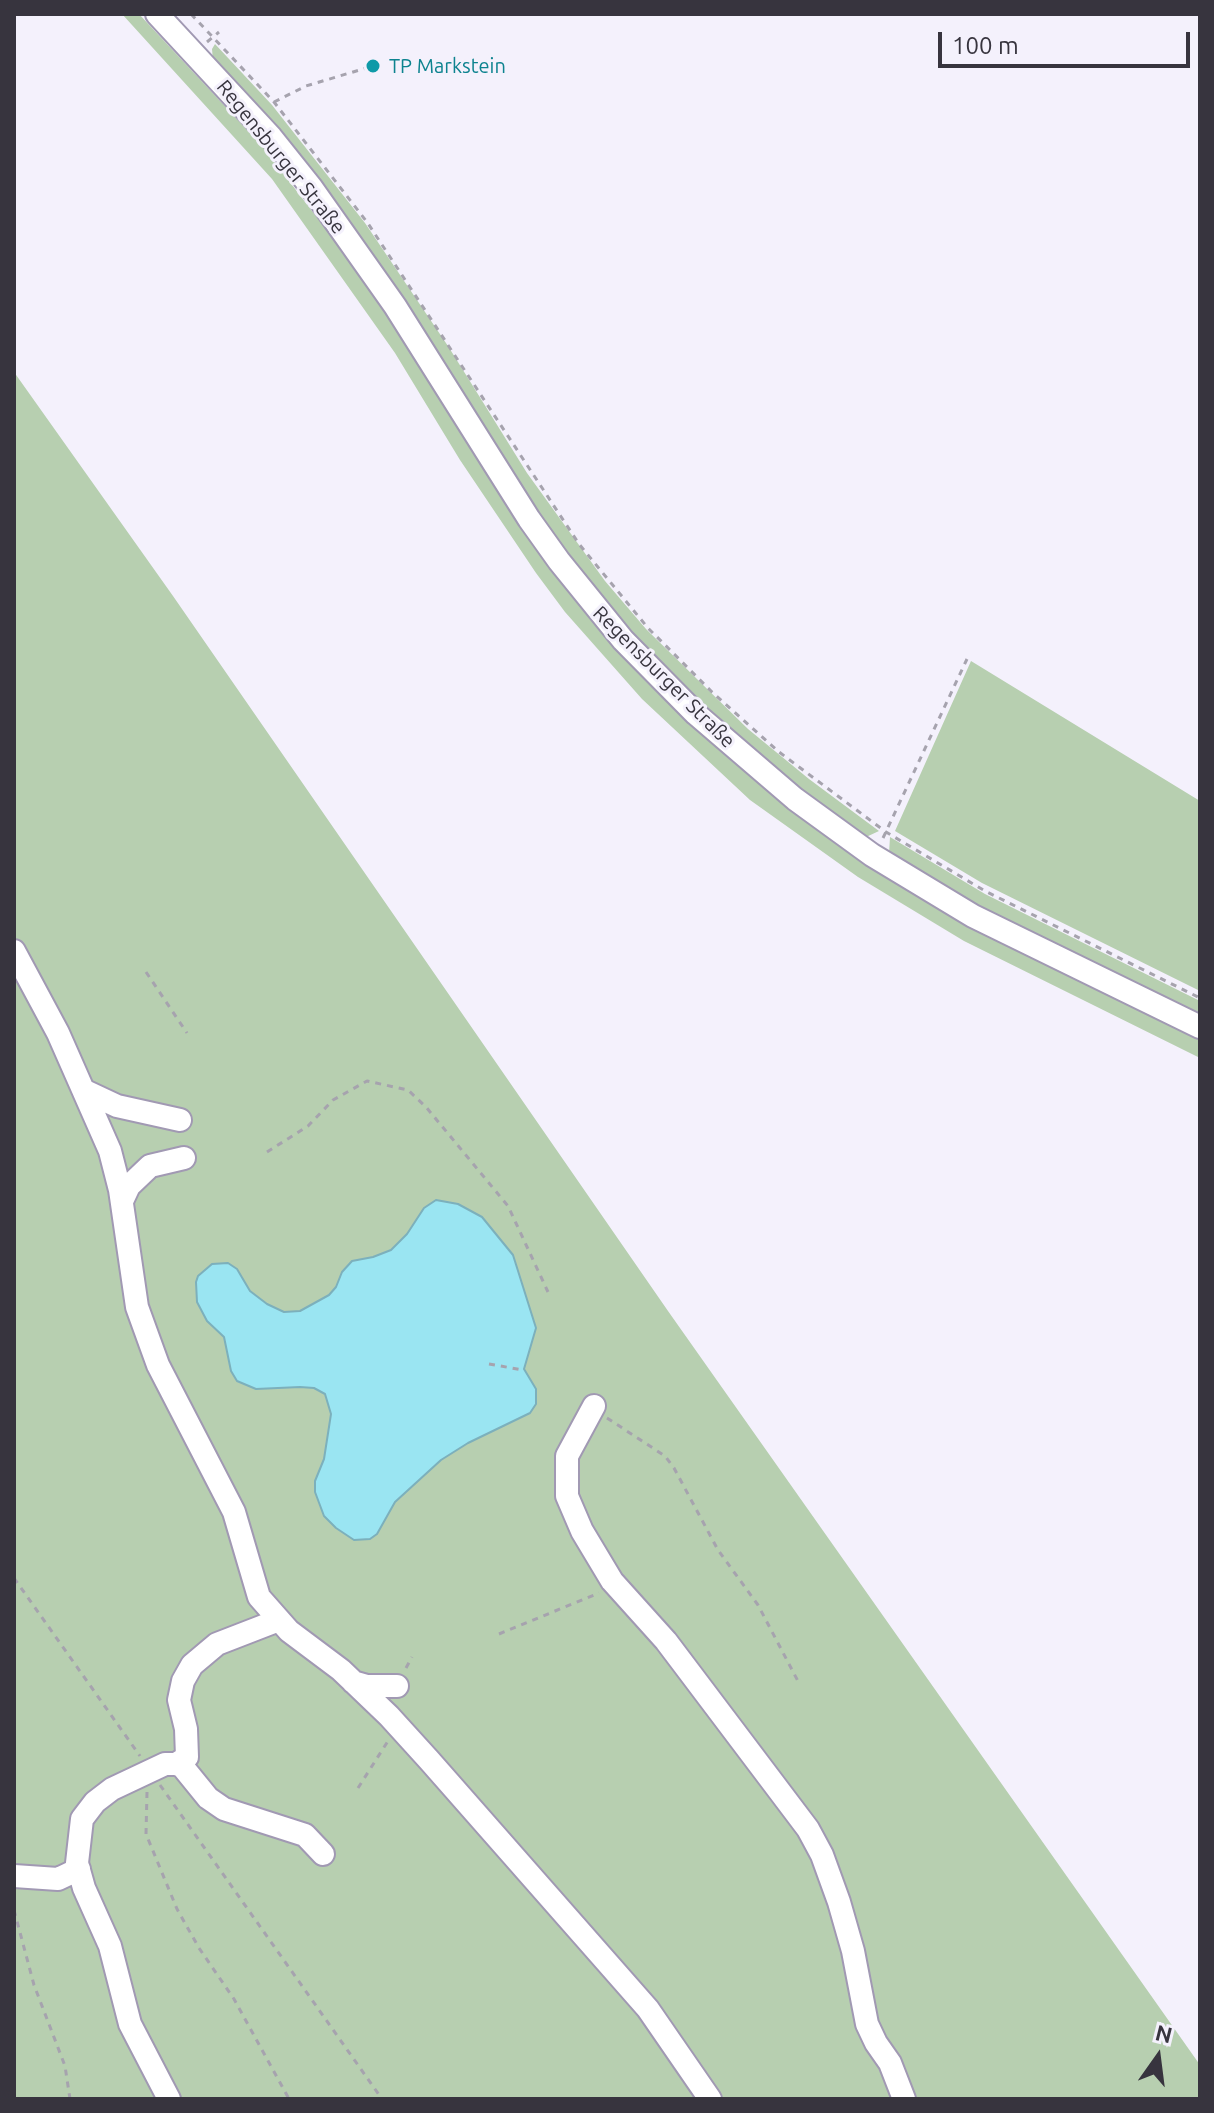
<!DOCTYPE html>
<meta charset="utf-8">
<style>
body{margin:0}
#map{position:relative;width:1214px;height:2113px;overflow:hidden;background:#f4f1fc;font-family:Ubuntu,sans-serif}
canvas{display:block}
.frame{position:absolute;inset:0;border:16px solid #37343e;pointer-events:none}
.north{position:absolute;left:1118px;top:2017px;width:80px;height:80px;-webkit-text-stroke:6px #f4f1fc;paint-order:stroke;rotate:14deg;font-size:22px;font-weight:700;line-height:32px;text-align:center;color:#37343e}
.north::after{content:'';display:block;margin:auto;width:28px;height:36px;background:#37343e;clip-path:polygon(50% 0,100% 100%,50% 72%,0 100%)}
.scale{position:absolute;left:938px;top:32px;width:252px;height:36px;box-sizing:border-box;border:4px solid #37343e;border-top:0;padding-left:10px;font-size:24px;line-height:28px;white-space:nowrap;color:#37343e;-webkit-text-stroke:6px #f4f1fc;paint-order:stroke}
</style>
<div id="map">
<canvas width="1214" height="2113"></canvas>
<div class="frame"></div>
<div class="north">N</div>
<div class="scale">100 m</div>
</div>
<script>
const context = document.querySelector('canvas').getContext('2d');
context.lineJoin = 'round';
function paint(path, color) {
  context.fillStyle = color;
  context.fill(path, 'evenodd');
}
function toPath(rows) {
  const path = new Path2D();
  for (const r of rows) {
    path.moveTo(r[0], r[1]);
    for (let i = 2; i < r.length; i += 2) path.lineTo(r[i], r[i + 1]);
  }
  return path;
}
function stroke(path, color, width, dash) {
  context.strokeStyle = color;
  context.lineWidth = width;
  context.lineCap = dash ? 'butt' : 'round';
  context.setLineDash(dash || []);
  context.stroke(path);
}
function write(font, color, halo, rows, align = 'center') {
  context.font = font + ' Ubuntu,sans-serif';
  context.lineWidth = 6;
  context.setLineDash([]);
  context.textBaseline = 'middle';
  context.strokeStyle = halo;
  context.fillStyle = color;
  for (const [text, x, y, turn = 0] of rows) {
    context.save();
    context.translate(x, y);
    context.rotate((+turn || 0) * Math.PI / 180);
    context.textAlign = isNaN(turn) ? turn : align;
    if (halo) context.strokeText(text, 0, 0);
    context.fillText(text, 0, 0);
    context.restore();
  }
}
const green = toPath([
 [122,14,139,14,263,147,335,241,382,308,548,565,616,647,655,687,745,772,790,807,1014,947,1200,1038,1200,1058,964,941,858,877,750,800,642,699,565,612,536,573,460,460,395,353,272,179],
 [215,44,272,105,365,223,448,346,527,473,605,581,646,629,748,729,809,779,879,831,864,838,764,763,666,672,595,593,213,61,212,49],
 [14,372,173,596,668,1311,1200,2065,1200,2099,14,2099],
 [971,661,1200,801,1200,991,982,883,895,831],
 [890,837,985,894,1200,1001,1200,1017,977,907,889,854]
]);
const water = toPath([
 [436,1200,458,1204,482,1217,513,1255,536,1328,524,1369,536,1389,536,1404,530,1413,468,1443,441,1460,395,1502,377,1534,370,1539,354,1540,336,1528,324,1516,315,1492,315,1481,324,1459,331,1414,325,1394,314,1388,300,1387,256,1389,237,1381,231,1371,224,1337,207,1321,197,1302,196,1282,198,1276,212,1264,228,1263,237,1269,250,1291,267,1304,284,1312,300,1311,329,1295,336,1287,342,1272,352,1261,373,1257,391,1250,407,1234,424,1208,436,1200]
]);
const path = toPath([
 [191,14,274,102,367,222,579,544,648,628,712,692,779,752,886,832,985,891,1200,998],
 [207,42,219,32],
 [274,102,306,86,373,66],
 [883,838,967,659],
 [146,972,187,1033],
 [267,1152,308,1126,333,1100,367,1081,408,1090,426,1107,508,1206,548,1292],
 [489,1364,523,1370],
 [607,1418,665,1456,674,1468,718,1550,758,1605,800,1685],
 [14,1578,140,1756],
 [499,1634,599,1593],
 [406,1668,412,1657],
 [160,1785,382,2099],
 [358,1788,388,1741],
 [147,1792,146,1834,177,1909,199,1948,234,1999,289,2099],
 [14,1910,34,1985,65,2066,70,2099]
]);
const minor = toPath([
 [157,14,271,137,311,187,395,306,529,519,559,561,623,640,696,714,795,799,872,855,973,916,1200,1027],
 [14,951,58,1033,110,1151,120,1190,137,1307,158,1365,234,1512,259,1597,289,1631,341,1670,389,1716,429,1760,648,2009,710,2099],
 [85,1091,117,1106,180,1120],
 [122,1201,129,1186,150,1166,184,1158],
 [594,1406,567,1456,567,1496,582,1531,612,1581,666,1641,808,1829,822,1855,839,1902,853,1951,867,2024,876,2043,890,2063,904,2099],
 [353,1682,367,1686,397,1686],
 [176,1764,187,1757,186,1729,179,1700,183,1681,192,1665,217,1644,279,1620],
 [14,1876,58,1879,79,1869],
 [169,2099,130,2024,110,1946,84,1888,77,1863,82,1819,95,1802,112,1789,165,1764,176,1764,182,1766,208,1798,224,1809,305,1835,323,1854]
]);
const markers = [
 [373,66,8,"#0f9aa8"]
];
const cultureNames = [
 ["TP Markstein",389,66]
];
const streetNames = [
 ["Regensburger Straße",281,157,51],
 ["Regensburger Straße",664,677,45]
];
paint(green, '#b7cfb0');
paint(water, '#9ae5f2');
stroke(water, '#7cb0bc', 2);
stroke(minor, '#a199b3', 26);
stroke(path, '#a6a3ae', 3, [6, 6]);
stroke(minor, '#fff', 22);
for (const [x, y, r, color] of markers) {
  const dot = new Path2D();
  dot.arc(x, y, r, 0, 2 * Math.PI);
  context.fillStyle = color;
  context.fill(dot);
  stroke(dot, '#f4f1fc', 3);
}
write('20px', '#0d838f', '#f4f1fc', cultureNames, 'left');
write('20px', '#37343e', '#f4f1fc', streetNames);
</script>
